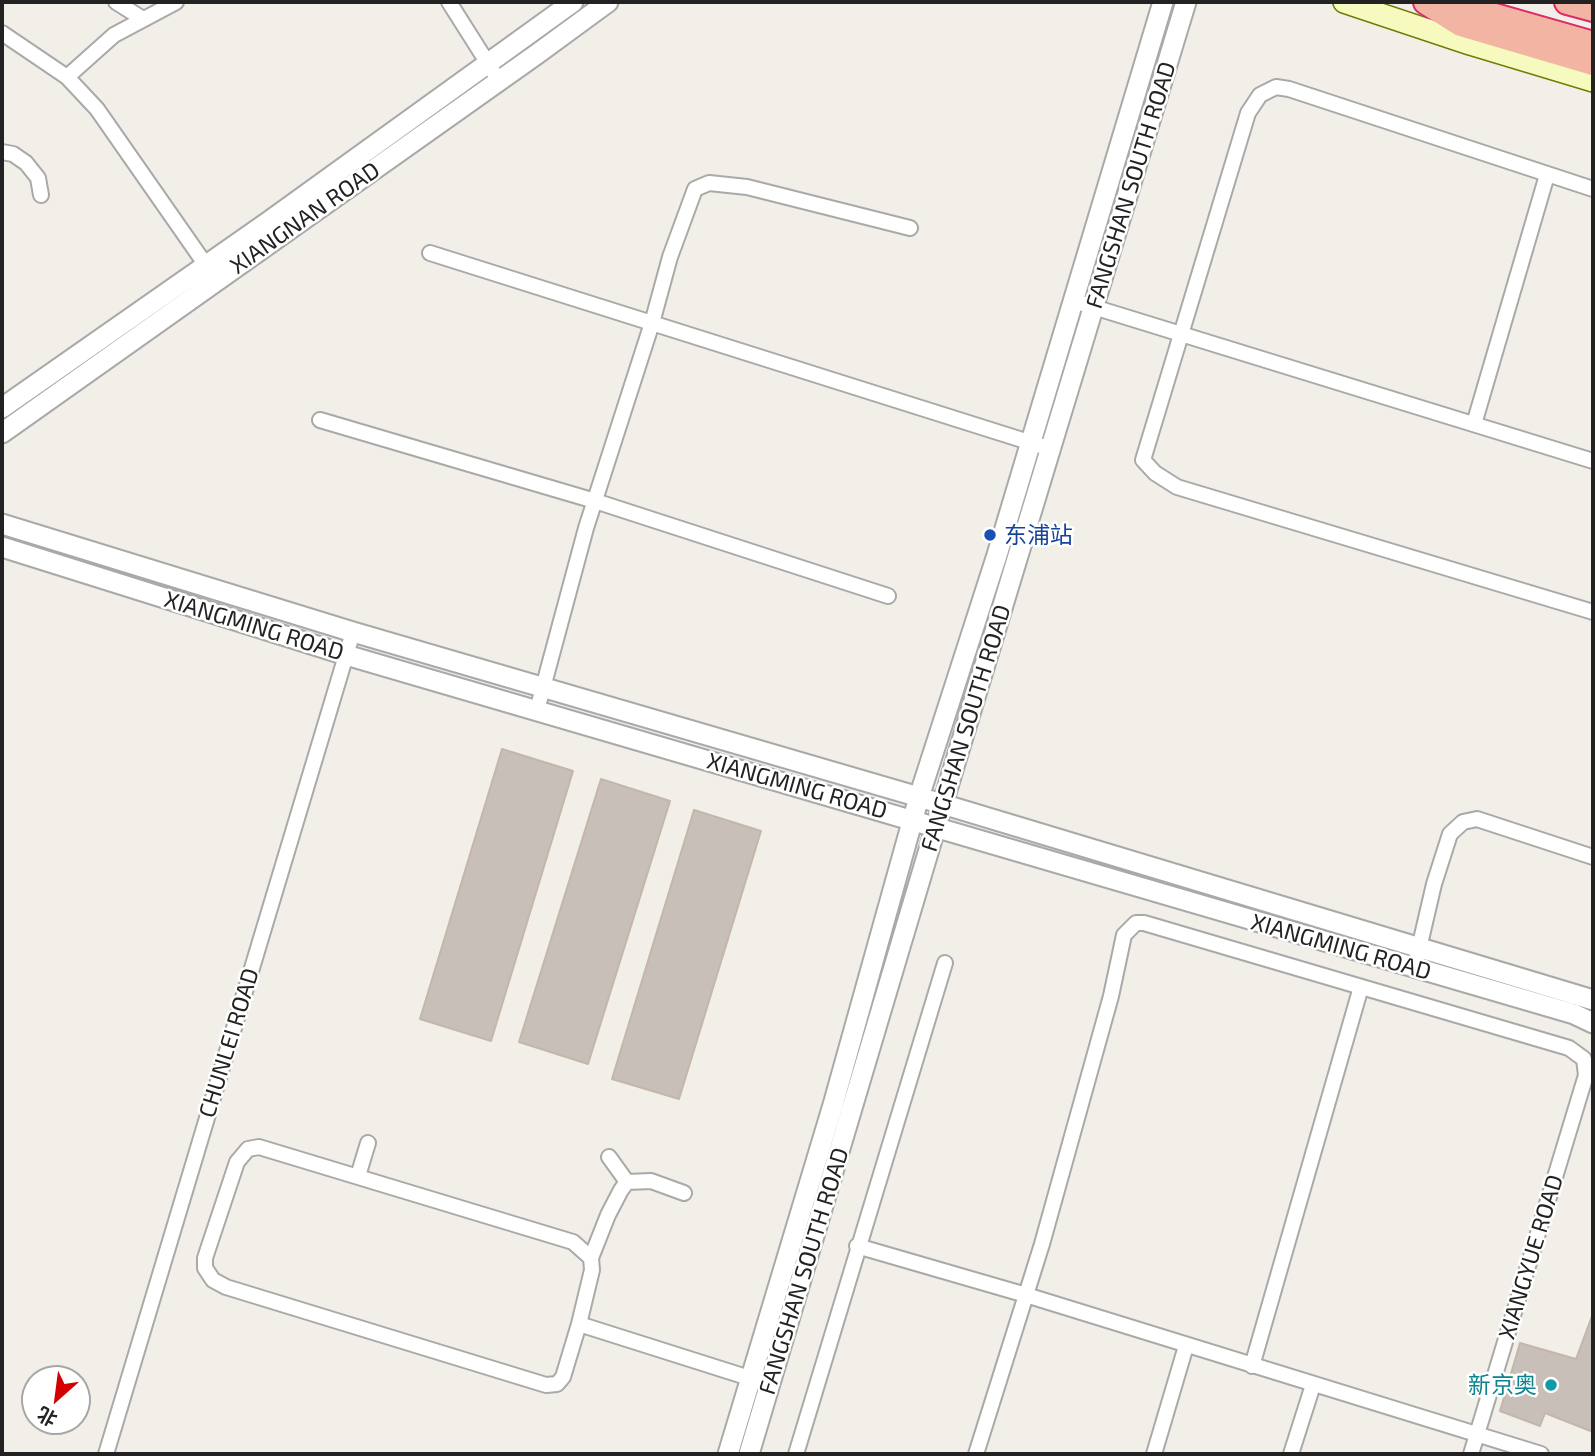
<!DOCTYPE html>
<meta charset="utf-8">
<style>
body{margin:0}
#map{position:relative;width:1595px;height:1456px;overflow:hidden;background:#f2efe9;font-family:"Exo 2","Noto Sans SC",sans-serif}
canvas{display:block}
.frame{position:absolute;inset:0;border:4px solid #222;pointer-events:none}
.north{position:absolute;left:21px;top:1365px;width:70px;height:70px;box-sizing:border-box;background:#fff;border:2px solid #a7a7a7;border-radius:50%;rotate:208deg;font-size:19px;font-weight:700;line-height:28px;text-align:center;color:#222}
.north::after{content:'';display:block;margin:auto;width:24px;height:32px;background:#d40000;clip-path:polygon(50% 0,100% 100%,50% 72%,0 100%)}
</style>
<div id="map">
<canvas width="1595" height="1456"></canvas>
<div class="frame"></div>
<div class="north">北</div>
</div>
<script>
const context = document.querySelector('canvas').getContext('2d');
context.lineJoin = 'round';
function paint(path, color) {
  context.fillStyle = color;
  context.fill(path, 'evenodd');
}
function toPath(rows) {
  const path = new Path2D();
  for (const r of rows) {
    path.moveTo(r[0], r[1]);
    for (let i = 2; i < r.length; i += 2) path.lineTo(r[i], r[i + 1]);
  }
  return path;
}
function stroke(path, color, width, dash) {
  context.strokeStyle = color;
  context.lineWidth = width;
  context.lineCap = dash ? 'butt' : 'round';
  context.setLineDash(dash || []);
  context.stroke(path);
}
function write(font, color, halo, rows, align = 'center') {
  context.font = font + ' "Exo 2","Noto Sans SC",sans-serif';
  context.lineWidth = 5;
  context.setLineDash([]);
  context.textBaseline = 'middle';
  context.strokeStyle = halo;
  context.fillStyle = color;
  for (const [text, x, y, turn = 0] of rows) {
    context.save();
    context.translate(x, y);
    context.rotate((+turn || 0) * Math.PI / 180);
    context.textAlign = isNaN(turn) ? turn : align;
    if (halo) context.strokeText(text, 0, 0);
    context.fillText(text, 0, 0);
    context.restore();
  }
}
const building = toPath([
 [502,749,573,771,491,1041,420,1019,502,749],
 [601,779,670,801,588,1064,519,1042,601,779],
 [694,810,761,831,679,1099,612,1079,694,810],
 [1592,1316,1593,1432,1545,1413,1540,1426,1500,1411,1520,1343,1576,1359,1592,1316]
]);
const minor = toPath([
 [116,2,143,19],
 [449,2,499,81],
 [2,33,67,77,97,109,210,271],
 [67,77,114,35,176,2],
 [2,152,13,154,26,163,38,178,41,195],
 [1593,189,1289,89,1276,87,1260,95,1248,113,1143,460,1155,473,1177,487,1593,612],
 [430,253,1051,449],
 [1074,301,1593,461],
 [320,420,595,501,888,596],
 [1474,424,1547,175],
 [537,710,586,528,652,323,670,257,695,189,709,183,747,187,910,228],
 [1417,957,1434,884,1450,834,1463,822,1477,819,1593,857],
 [609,1157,627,1182],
 [358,1176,368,1143],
 [857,1246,1026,1295,1541,1454],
 [591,1258,608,1215,621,1190,627,1182,651,1181,684,1193],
 [579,1324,563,1377,557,1384,546,1385,226,1287,213,1280,205,1268,205,1258,237,1162,248,1149,259,1147,573,1242,591,1258,592,1270,579,1324,759,1381],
 [1252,1366,1361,987],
 [106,1454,353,632],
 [796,1454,945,963],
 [976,1454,1042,1244,1111,996,1124,935,1136,923,1144,923,1569,1048,1584,1059,1586,1075,1471,1454],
 [1154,1454,1186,1346],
 [1291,1454,1313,1385]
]);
const tertiary = toPath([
 [2,408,268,222,573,2],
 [2,433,537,54,608,2],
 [2,524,353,632,919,797,1593,1000],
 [2,547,346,655,1574,1014,1593,1023],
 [728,1454,833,1105,919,797,997,555,1163,2],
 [749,1454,936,826,1186,2]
]);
const secondary = toPath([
 [1344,2,1470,44,1593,81]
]);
const trunk = toPath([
 [1426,2,1461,24,1593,63],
 [1446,2,1593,44],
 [1567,2,1593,9]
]);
const markers = [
 [990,535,7,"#1a4fb4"],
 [1551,1385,7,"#0f9aa8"]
];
const streetNames = [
 ["FANGSHAN SOUTH ROAD",1131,185,-73],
 ["XIANGNAN ROAD",305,218,-35],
 ["XIANGMING ROAD",254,626,17],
 ["FANGSHAN SOUTH ROAD",966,728,-73],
 ["XIANGMING ROAD",797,786,16],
 ["XIANGMING ROAD",1341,947,16],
 ["CHUNLEI ROAD",229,1043,-73],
 ["XIANGYUE ROAD",1531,1257,-73],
 ["FANGSHAN SOUTH ROAD",804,1271,-73]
];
const transitNames = [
 ["东浦站",1004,535]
];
const cultureNames = [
 ["新京奥",1537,1385]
];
paint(building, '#c7bfb8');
stroke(building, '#c4b6ab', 2);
stroke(minor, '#a9a9a9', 18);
stroke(tertiary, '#a9a9a9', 23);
stroke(secondary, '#707d05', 24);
stroke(trunk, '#dc2a67', 28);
stroke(minor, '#fff', 14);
stroke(tertiary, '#fff', 19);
stroke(secondary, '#f7fabf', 21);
stroke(trunk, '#f2b4a3', 24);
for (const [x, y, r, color] of markers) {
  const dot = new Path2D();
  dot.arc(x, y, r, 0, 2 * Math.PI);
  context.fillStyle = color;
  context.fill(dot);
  stroke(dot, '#fff', 2.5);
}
write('23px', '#222', '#fff', streetNames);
write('23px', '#164399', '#fff', transitNames, 'left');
write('23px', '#0d838f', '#fff', cultureNames, 'right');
</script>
